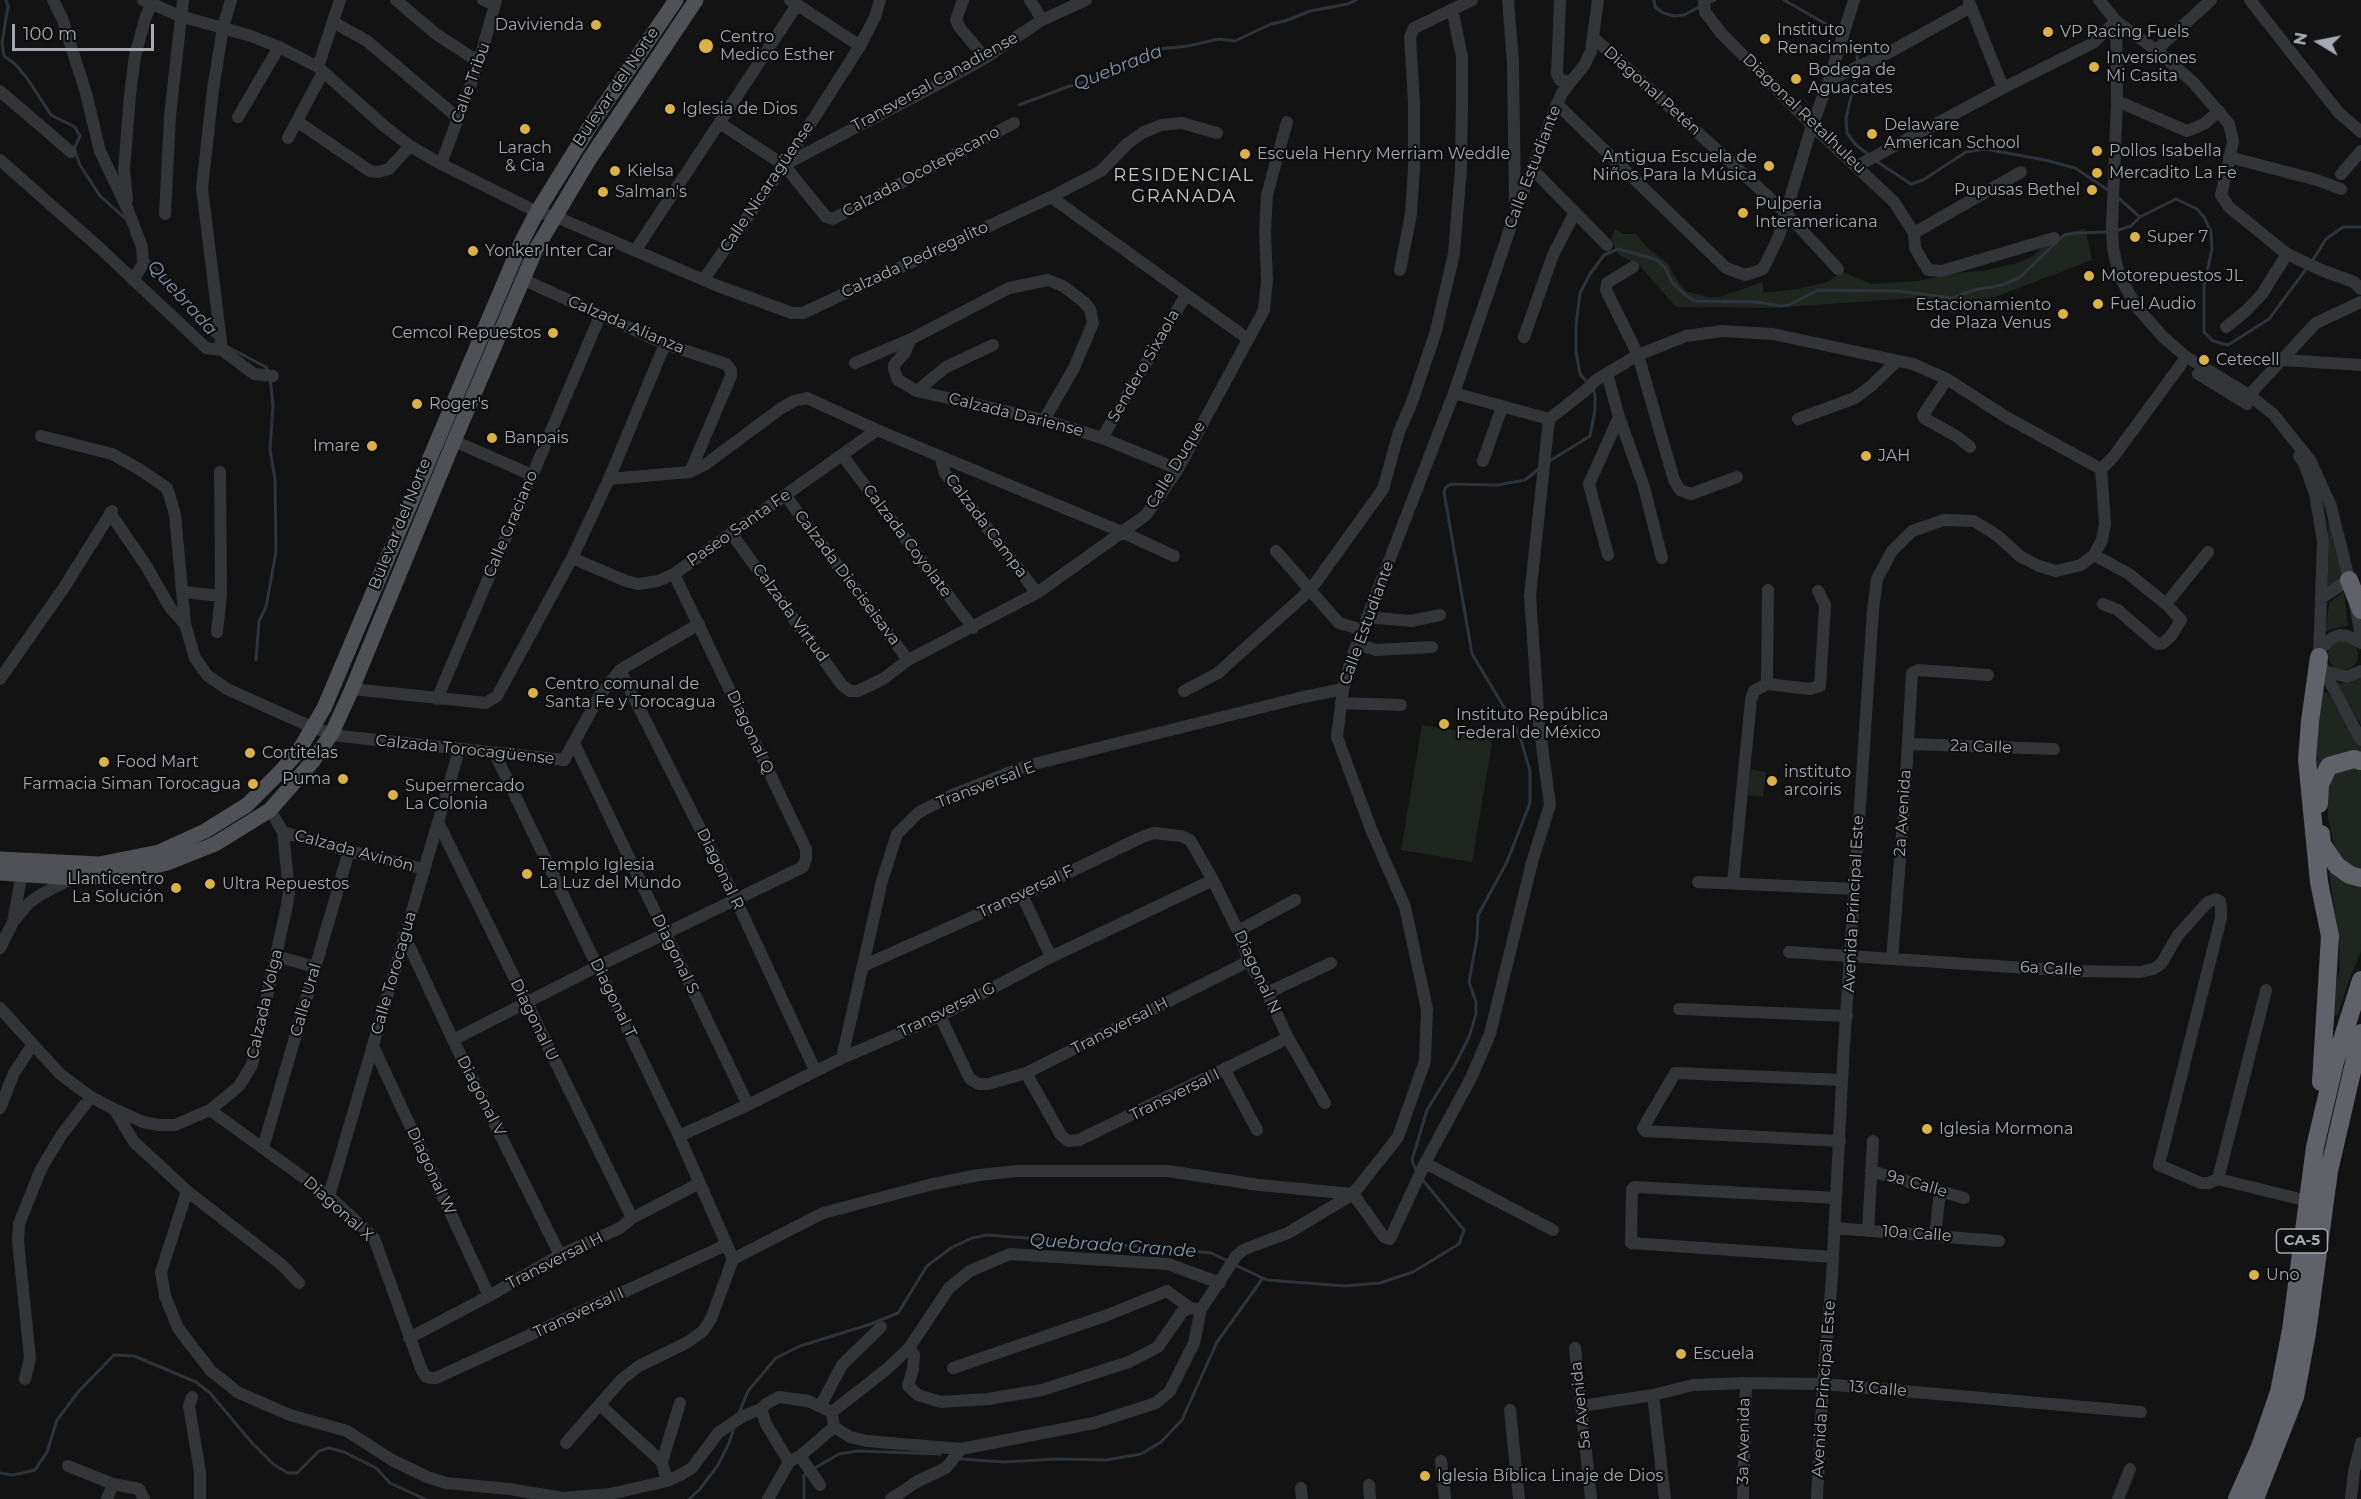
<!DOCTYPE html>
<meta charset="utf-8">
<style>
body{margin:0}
#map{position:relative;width:2361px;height:1499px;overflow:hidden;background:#131314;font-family:Montserrat,sans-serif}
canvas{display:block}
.north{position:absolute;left:2289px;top:12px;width:60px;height:60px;-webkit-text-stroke:4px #0e0e0f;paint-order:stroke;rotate:280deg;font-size:16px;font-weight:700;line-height:24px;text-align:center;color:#a6a9b3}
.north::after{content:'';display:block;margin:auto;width:21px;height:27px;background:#a6a9b3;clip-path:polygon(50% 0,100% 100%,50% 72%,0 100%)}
.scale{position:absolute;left:12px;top:24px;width:142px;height:27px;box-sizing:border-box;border:3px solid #a6a9b3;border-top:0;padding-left:8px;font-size:18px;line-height:21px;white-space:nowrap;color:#a6a9b3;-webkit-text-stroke:4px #0e0e0f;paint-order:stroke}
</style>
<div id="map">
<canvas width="2361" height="1499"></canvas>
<div class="north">N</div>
<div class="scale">100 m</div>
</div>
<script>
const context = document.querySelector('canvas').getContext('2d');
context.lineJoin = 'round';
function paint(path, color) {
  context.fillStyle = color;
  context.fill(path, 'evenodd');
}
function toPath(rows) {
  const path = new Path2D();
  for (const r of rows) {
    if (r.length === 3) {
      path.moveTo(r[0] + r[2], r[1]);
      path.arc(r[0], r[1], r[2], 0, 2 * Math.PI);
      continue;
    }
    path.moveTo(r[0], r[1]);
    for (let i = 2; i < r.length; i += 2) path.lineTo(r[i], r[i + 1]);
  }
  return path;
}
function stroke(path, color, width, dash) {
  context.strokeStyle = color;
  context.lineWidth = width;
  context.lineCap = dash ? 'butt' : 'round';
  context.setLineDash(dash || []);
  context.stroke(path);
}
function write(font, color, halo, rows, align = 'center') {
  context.font = font + ' Montserrat,sans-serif';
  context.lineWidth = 4.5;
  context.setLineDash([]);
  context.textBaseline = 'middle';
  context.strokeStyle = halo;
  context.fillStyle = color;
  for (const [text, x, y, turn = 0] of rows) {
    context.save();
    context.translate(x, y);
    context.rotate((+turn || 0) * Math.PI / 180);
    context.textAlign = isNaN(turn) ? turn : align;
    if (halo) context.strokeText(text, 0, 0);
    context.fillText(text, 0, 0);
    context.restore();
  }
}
const green = toPath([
 [2085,228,2092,260,1953,313,1932,308,1915,298,1772,308,1676,307,1640,266,1618,254,1611,238,1615,229,1623,234,1636,234,1647,247,1669,265,1673,274,1685,291,1708,297,1720,297,1762,282,1764,293,1798,289,1827,282,1843,272,1871,284,1917,281,1966,272,1982,271,2018,263,2033,256,2044,245],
 [2328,518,2343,579,2327,588,2329,556],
 [2344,592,2348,625,2326,631,2329,603],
 [2343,655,15],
 [2361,676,2361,725,2336,683,2350,683],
 [2319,691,2328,693,2361,747,2361,755,2316,773],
 [1422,725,1493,737,1472,862,1401,850],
 [2361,766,2361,872,2344,863,2335,849,2328,819,2327,791,2332,772],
 [1751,769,1766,772,1763,797,1748,795],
 [2328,866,2361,885,2361,951,2348,983,2338,1015,2333,1017,2333,991,2340,971,2339,939]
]);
const stream = toPath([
 [6,0,8,6,2,43,4,56,15,64,27,78,51,115,75,127,80,136,74,149,80,165,100,196,126,219],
 [1654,0,1655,7,1663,13,1674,16,1684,15,1701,6],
 [1784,0,1840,32],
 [1707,3,1715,0],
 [1845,35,1856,48,1858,63],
 [1857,70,1846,118,1847,133,1855,144,1869,155],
 [1019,105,1067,87,1120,71,1159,49,1188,46,1219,39,1235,41,1271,24,1285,21,1310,11,1348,4,1356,0],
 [1876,161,1911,184,1923,180,1966,152,1985,149,2045,160,2075,168,2111,192],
 [2116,196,2140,217],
 [2115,231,2131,226,2140,217,2176,199,2197,209,2204,217,2211,232,2212,249,2204,286,2204,332,2213,341,2228,345,2269,319,2307,268],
 [146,258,199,313,211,334,216,338],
 [2311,263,2326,239,2343,227,2361,227],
 [226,346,266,367,268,372],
 [1589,384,1580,374,1576,352,1576,325,1580,293,1590,274,1604,255,1618,249,1655,259,1665,267,1672,282,1685,295,1695,301,1756,302,1781,306,1789,305,1818,290,1898,291,1952,298,1974,290,2002,285,2019,278,2064,235,2075,233,2109,232],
 [1548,462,1590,436,1595,410,1595,395,1593,389],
 [256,660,259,621,266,607,276,552,275,479,270,450,273,405,270,378],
 [1417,1173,1412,1160,1427,1110,1456,1063,1469,1037,1476,1014,1476,1002,1469,982,1477,938,1478,915,1507,862,1530,803,1530,771,1521,740,1513,722,1472,654,1444,492,1446,487,1451,484,1497,485,1525,480,1540,468],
 [1235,1265,1267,1280,1345,1286,1380,1283,1413,1272,1459,1244,1464,1230,1421,1178],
 [739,1413,748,1391,776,1358,800,1346,871,1324,898,1313,927,1266,951,1248,972,1238,987,1235,1172,1249,1211,1253,1230,1262],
 [961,1459,1004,1462,1056,1459,1106,1460,1141,1454,1161,1442,1182,1420,1217,1342,1263,1278],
 [813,1469,839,1454,857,1451,940,1454],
 [0,1473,13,1475,35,1470,47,1452,57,1420,79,1391,114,1355,134,1356,196,1382,210,1393,252,1443,273,1464,288,1473,297,1473,319,1451,329,1448,344,1452,376,1468,390,1483,425,1499],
 [689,1499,700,1489,718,1465,729,1443,734,1428],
 [804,1499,804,1475,808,1473]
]);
const minor = toPath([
 [53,0,62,18,86,93,100,151,128,210,142,247,143,264,133,280],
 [143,0,180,16,251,36,279,47,318,67,384,126,410,146,441,164,537,212,554,216,718,286,792,313,803,313,1051,197,1101,171,1127,144,1142,133,1161,125,1182,123,1217,133],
 [396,0,436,34,479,62],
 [483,0,495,5],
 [790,0,860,46],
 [963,0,956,20,960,28,985,58],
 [1030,0,1042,20],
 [1508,0,1513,62,1515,204],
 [1560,0,1557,74,1560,80,1570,82],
 [1704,0,1705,12,1721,33,1813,126,1894,202,1914,233,1915,248,1928,270,1942,271,2054,238],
 [2099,0,2116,21,2156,50,2193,82,2229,124,2233,142,2221,195,2229,207,2287,254,2321,270,2354,282,2361,289],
 [2250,0,2339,113,2361,132],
 [1969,2,2003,88],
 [2116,21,2117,101,2112,225,2113,248,2119,275,2136,306,2162,336,2185,356,2249,395,2273,414,2310,460,2331,506,2351,587],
 [333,22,367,41,458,118],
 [1594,38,1785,212,1838,269],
 [2156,50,2211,0],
 [318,67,340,0],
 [1829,80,1886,54,1971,7],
 [0,91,71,152],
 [2117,101,2187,131,2204,124,2219,111],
 [1557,104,1726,268,1745,275,1763,269,1779,236,1810,132,1829,80,1854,0],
 [238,117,279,47],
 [298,122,370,171,378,172,389,169,410,146],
 [721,124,784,165,826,217,833,219,1014,123],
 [288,138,323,72],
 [2229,157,2317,180,2341,189],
 [0,160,102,250,206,348,222,350,254,374,273,376],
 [441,164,479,62,496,0],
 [784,165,933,87,985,58,1042,20,1086,0],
 [1857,166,2003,88,2093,43,2116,21],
 [1532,169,1607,245],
 [2341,174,2361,151],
 [1051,197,1248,339],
 [127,200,124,170,130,95,135,56,145,19,151,4],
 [165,214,170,116,183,0],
 [1914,233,2021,172],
 [635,251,797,5],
 [1633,267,1607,283,1606,290,1638,355,1674,480,1680,490,1691,494,1737,477],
 [1400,270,1411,214,1414,169,1414,102,1410,37,1414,28,1472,0],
 [522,279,665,344,726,364,731,370,731,376,690,472,609,479],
 [704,279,784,165,860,46,875,17,880,0],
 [2226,327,2246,311,2262,294,2287,254],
 [1524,337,1553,255,1575,212],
 [911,339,905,352,894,365,894,370,898,380,917,391,1044,420,1102,438,1178,469],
 [222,350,202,188,213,89,223,28,231,0],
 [2283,360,2361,365],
 [855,363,911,339,1009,288,1048,280,1063,286,1084,302,1090,309,1093,323,1074,368,1044,420],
 [1607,373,1619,417,1644,487,1662,558],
 [2198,374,2247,404],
 [1947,379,1923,415,1924,418,1956,436,1970,447],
 [917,391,946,367,993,345],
 [1454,393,1549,419],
 [2249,395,2316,323,2361,302],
 [1798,419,1855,398,1871,386,1897,361],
 [41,436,112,454,139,469,167,488,175,514,185,624,195,658,207,675,227,689,287,716,314,728,340,736,564,760,600,695,620,670,699,624],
 [1102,438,1186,295],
 [454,441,532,475],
 [842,455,973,628],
 [940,456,945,473,1037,593],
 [2299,456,2304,463,2315,494,2323,541,2319,657,2324,671,2361,740],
 [1483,461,1502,407],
 [690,472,706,464,780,409,794,401,807,398,877,430],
 [785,495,908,660],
 [110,513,145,564,171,609,185,624],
 [731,533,842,685,850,691,858,691,883,679,908,660,1037,593,1146,515,1178,469,1264,310,1267,280,1265,231,1267,195,1287,122],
 [1276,551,1339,623,1363,630],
 [1608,555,1589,484,1619,417],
 [2094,555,2129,574,2166,604],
 [572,558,609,479,665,344],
 [183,592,221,596,220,472],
 [2321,598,2349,580],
 [2103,604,2118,610,2157,644,2163,643,2171,636,2181,620,2166,604,2208,552],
 [2355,604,2361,635],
 [1367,617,1411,621,1440,615],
 [217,632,221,596],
 [1357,644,1376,650,1432,647],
 [2319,650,2332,638,2340,635,2348,636,2361,643],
 [620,670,736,900,815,1070],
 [2324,671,2347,677,2361,671],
 [0,679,63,589,112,511],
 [1767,684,1768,590],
 [352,689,486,703,497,696,572,558,626,581,638,584,658,581,674,574,877,430,1122,532,1174,556],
 [1184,691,1218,673,1311,589,1383,489,1399,432,1412,402,1436,331,1454,253,1461,168,1462,101,1462,57,1452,9],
 [437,699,600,316],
 [1341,703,1401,705],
 [574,743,748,1105],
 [1908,744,2054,749],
 [495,754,679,1136,733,1259,823,1213,933,1184,979,1175,1017,1171,1168,1171,1259,1185,1353,1194,1384,1237,1390,1239,1425,1163,1471,1078,1490,1034,1532,862,1550,805,1539,724,1530,596,1549,419,1585,391,1596,380,1638,355,1686,336,1722,331,1773,334,1913,364,1947,379,2006,417,2101,469],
 [438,822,632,1218],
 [283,832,349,851,424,869],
 [1698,882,1855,889],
 [1733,883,1751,700,1754,691,1767,684,1810,689,1820,686,1825,605,1818,591],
 [1022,895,1051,957],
 [14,921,29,903,40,895,73,878],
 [1238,931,1295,900],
 [404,935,453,1040,560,1255],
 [0,948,13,922,23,867],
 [1789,952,2071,971,2140,972,2153,969,2161,964,2178,935,2208,902,2216,899,2220,901,2221,907,2221,918,2159,1165,2201,1183,2209,1183,2218,1179,2308,1201],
 [276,956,315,967],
 [1892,959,1904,810,1912,673,1918,670,1988,675],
 [863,966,1022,895,1142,837,1154,833,1181,836,1190,840,1213,880,1238,931,1249,961,1267,993,1288,1038,1325,1103],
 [1267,993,1331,963],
 [0,1008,60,1074,91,1097,114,1109,143,1122,159,1125,175,1125,210,1110,239,1086,252,1065,287,905,289,892,283,832,270,810],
 [1679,1009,1847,1016],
 [940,1016,970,1079,979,1084,988,1084,1026,1073,1249,961],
 [453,1040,598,966,803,867,806,859,806,849,674,574],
 [373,1046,489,1296],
 [842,1058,882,881,897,834,918,813,954,794,1026,766,1299,698,1343,689],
 [1225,1070,1257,1130],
 [1026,1073,1061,1135,1068,1141,1079,1140,1288,1038],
 [0,1108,14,1073,33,1044],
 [114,1109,134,1142,187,1191,282,1265,299,1283],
 [210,1110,329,1196,374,1238,422,1371,426,1377,430,1378,436,1378,726,1245],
 [679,1136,748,1105,842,1058,940,1016,1051,957,1213,880],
 [1840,1141,1645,1131,1643,1128,1675,1073,1842,1080],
 [263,1148,349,851],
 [1425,1163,1553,1230],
 [1871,1171,1964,1198],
 [2218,1179,2266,990],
 [187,1191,161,1272,165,1296,178,1328,211,1371,239,1393,290,1415,347,1431,392,1460,427,1477,446,1483,509,1489,563,1498,610,1494,667,1481,680,1475,692,1468,718,1433,743,1416,761,1409,766,1404,779,1397,808,1401,832,1412],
 [329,1196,459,750],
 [1834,1228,1999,1241],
 [1868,1231,1873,1141],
 [1935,1236,1940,1191],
 [1832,1257,1631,1243,1632,1189,1635,1187,1836,1198],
 [409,1338,489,1296,560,1255,620,1228,632,1218,700,1183],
 [909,1348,914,1355,913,1369,908,1386,918,1395,941,1402,988,1399,1042,1390,1129,1362,1158,1347,1182,1312,1190,1308],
 [1575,1348,1591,1499],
 [953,1368,1105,1316,1167,1291,1190,1308,1197,1309],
 [25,1379,30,1358,18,1241,19,1224,41,1169,62,1134,91,1097],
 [1653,1395,1665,1499],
 [192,1397,189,1406,200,1472,200,1499],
 [600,1405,662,1462,667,1481],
 [821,1405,842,1365,881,1327],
 [1581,1406,1653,1395,1693,1385,1746,1383,1823,1384,2141,1412],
 [761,1409,766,1424,789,1462,800,1456],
 [1510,1410,1519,1499],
 [832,1412,887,1369,909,1348,949,1288,970,1271,1010,1254,1168,1264,1220,1283],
 [832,1412,834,1427,850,1437,867,1441,961,1449],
 [566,1443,622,1379,639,1366,688,1342,703,1331,711,1319,733,1259],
 [1441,1461,1445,1499],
 [662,1462,680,1403],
 [68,1466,113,1484,139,1489,144,1499],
 [820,1485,800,1456,834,1427],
 [1369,1485,1370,1499],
 [1301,1488,1302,1499],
 [107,1499,113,1484],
 [768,1499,789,1462],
 [891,1499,918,1481,946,1468,961,1449,1094,1423,1156,1403,1170,1391,1194,1343,1201,1309,1237,1255,1245,1249,1288,1233,1353,1194,1398,1137,1425,1061,1427,1009,1405,907,1371,829,1337,737,1343,689,1353,654,1454,393,1516,211,1557,104,1562,93,1585,64,1591,51,1598,0],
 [1743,1499,1746,1383],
 [1817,1499,1823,1384,1832,1277,1843,1062,1873,610,1877,579,1892,551,1912,531,1944,520,1974,521,1998,536,2021,557,2039,566,2056,571,2081,565,2094,555,2102,540,2105,524,2101,469,2114,456,2182,363],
 [2118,1499,2130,1469],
 [2351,1499,2354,1471,2361,1443]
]);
const major = toPath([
 [0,859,99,864,159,852,205,831,247,805,280,772,298,752,324,708,521,243,537,212,592,123,676,0],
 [0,873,73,878,102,877,121,875,167,863,215,844,270,810,313,761,332,733,352,689,454,441,536,249,589,160,696,0]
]);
const highway = toPath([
 [2349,580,2361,610],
 [2319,657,2310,721,2307,760,2319,882,2330,936,2321,1082],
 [2319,804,2320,784,2329,766,2354,759,2361,761],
 [2321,834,2322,844,2337,866,2350,875,2361,878],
 [2237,1499,2260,1447,2279,1392,2291,1330,2315,1147,2335,1062,2361,980],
 [2255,1499,2295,1397,2307,1333,2329,1171,2361,1033]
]);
const markers = [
 [596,25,6,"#dcb242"],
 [2048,32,6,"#dcb242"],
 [1765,39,6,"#dcb242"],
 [706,46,8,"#dcb242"],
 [2094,67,6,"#dcb242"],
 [1796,79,6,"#dcb242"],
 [670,109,6,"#dcb242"],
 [525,129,6,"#dcb242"],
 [1872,134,6,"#dcb242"],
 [2097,151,6,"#dcb242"],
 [1245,154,6,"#dcb242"],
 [1769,166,6,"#dcb242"],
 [615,171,6,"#dcb242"],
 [2097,173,6,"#dcb242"],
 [2092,190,6,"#dcb242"],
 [603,192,6,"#dcb242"],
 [1743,213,6,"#dcb242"],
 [2135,237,6,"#dcb242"],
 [473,251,6,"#dcb242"],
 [2089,276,6,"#dcb242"],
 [2098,304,6,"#dcb242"],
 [2063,314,6,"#dcb242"],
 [553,333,6,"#dcb242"],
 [2204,360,6,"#dcb242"],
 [417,404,6,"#dcb242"],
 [492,438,6,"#dcb242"],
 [372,446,6,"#dcb242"],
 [1866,456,6,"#dcb242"],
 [533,693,6,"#dcb242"],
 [1444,724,6,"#dcb242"],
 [250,753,6,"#dcb242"],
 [104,762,6,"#dcb242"],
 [343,779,6,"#dcb242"],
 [1772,781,6,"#dcb242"],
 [253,784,6,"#dcb242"],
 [393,795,6,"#dcb242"],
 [527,874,6,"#dcb242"],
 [210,884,6,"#dcb242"],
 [176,888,6,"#dcb242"],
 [1927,1129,6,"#dcb242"],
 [2254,1275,6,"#dcb242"],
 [1681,1354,6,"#dcb242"],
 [1425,1476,6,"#dcb242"]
];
const shields = [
 [2302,1241,51]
];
const shieldNames = [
 ["CA-5",2302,1241]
];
const poiNames = [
 ["Davivienda",584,25,"right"],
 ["Instituto",1777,30],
 ["Renacimiento",1777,48],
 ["VP Racing Fuels",2060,32],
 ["Centro",720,37],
 ["Medico Esther",720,55],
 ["Inversiones",2106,58],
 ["Mi Casita",2106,76],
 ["Bodega de",1808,70],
 ["Aguacates",1808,88],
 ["Iglesia de Dios",682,109],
 ["Delaware",1884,125],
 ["American School",1884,143],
 ["Larach",525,148,"center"],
 ["& Cia",525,166,"center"],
 ["Pollos Isabella",2109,151],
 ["Escuela Henry Merriam Weddle",1257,154],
 ["Antigua Escuela de",1757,157,"right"],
 ["Niños Para la Música",1757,175,"right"],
 ["Kielsa",627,171],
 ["Mercadito La Fe",2109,173],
 ["Pupusas Bethel",2080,190,"right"],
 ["Salman's",615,192],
 ["Pulperia",1755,204],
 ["Interamericana",1755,222],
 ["Super 7",2147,237],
 ["Yonker Inter Car",485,251],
 ["Motorepuestos JL",2101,276],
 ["Fuel Audio",2110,304],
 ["Estacionamiento",2051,305,"right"],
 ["de Plaza Venus",2051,323,"right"],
 ["Cemcol Repuestos",541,333,"right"],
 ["Cetecell",2216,360],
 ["Roger's",429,404],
 ["Banpais",504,438],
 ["Imare",360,446,"right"],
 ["JAH",1878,456],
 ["Centro comunal de",545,684],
 ["Santa Fe y Torocagua",545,702],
 ["Instituto República",1456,715],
 ["Federal de México",1456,733],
 ["Cortitelas",262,753],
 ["Food Mart",116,762],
 ["instituto",1784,772],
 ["arcoiris",1784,790],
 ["Puma",331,779,"right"],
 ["Farmacia Siman Torocagua",241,784,"right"],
 ["Supermercado",405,786],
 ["La Colonia",405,804],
 ["Templo Iglesia",539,865],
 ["La Luz del Mundo",539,883],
 ["Llanticentro",164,879,"right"],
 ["La Solución",164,897,"right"],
 ["Ultra Repuestos",222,884],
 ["Iglesia Mormona",1939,1129],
 ["Uno",2266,1275],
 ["Escuela",1693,1354],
 ["Iglesia Bíblica Linaje de Dios",1437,1476]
];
const streetNames = [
 ["Transversal Canadiense",935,82,-29],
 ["Calle Tribu",471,83,-70],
 ["Bulevar del Norte",616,87,-56],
 ["Diagonal Petén",1652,91,42],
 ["Diagonal Retalhuleu",1804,114,44],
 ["Calle Estudiante",1533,167,-69],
 ["Calzada Ocotepecano",921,172,-28],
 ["Calle Nicaragüense",767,187,-56],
 ["Calzada Pedregalito",915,260,-25],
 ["Calzada Alianza",626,325,23],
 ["Sendero Sixaola",1144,366,-60],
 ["Calzada Dariense",1016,415,14],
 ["Calle Duque",1176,465,-59],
 ["Bulevar del Norte",400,524,-68],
 ["Calle Graciano",511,524,-67],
 ["Calzada Campa",986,526,53],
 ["Paseo Santa Fe",739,528,-35],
 ["Calzada Coyolate",907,541,53],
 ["Calzada Dieciseisava",847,578,53],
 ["Calzada Virtud",790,613,54],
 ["Calle Estudiante",1367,623,-70],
 ["Diagonal Q",750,732,65],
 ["2a Calle",1981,747,2],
 ["Calzada Torocagüense",465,750,6],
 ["Transversal E",986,785,-21],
 ["2a Avenida",1903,813,-86],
 ["Calzada Avinón",354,851,15],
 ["Diagonal R",720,869,64],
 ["Transversal F",1026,892,-25],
 ["Avenida Principal Este",1854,904,-87],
 ["Diagonal S",675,954,64],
 ["6a Calle",2051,969,3],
 ["Diagonal N",1257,972,65],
 ["Calle Torocagua",394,973,-74],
 ["Diagonal T",613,998,64],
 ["Calle Ural",306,1000,-74],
 ["Calzada Volga",265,1004,-77],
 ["Transversal G",947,1010,-26],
 ["Diagonal U",534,1020,64],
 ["Transversal H",1120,1026,-27],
 ["Transversal I",1175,1095,-26],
 ["Diagonal V",481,1096,63],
 ["Diagonal W",431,1171,65],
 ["9a Calle",1917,1184,16],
 ["Diagonal X",338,1209,42],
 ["10a Calle",1917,1234,4],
 ["Transversal H",555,1261,-27],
 ["Transversal I",579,1313,-25],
 ["Avenida Principal Este",1824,1389,-86],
 ["13 Calle",1878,1389,5],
 ["5a Avenida",1581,1405,-96],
 ["3a Avenida",1744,1441,-89]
];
const waterNames = [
 ["Quebrada",1118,68,-22],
 ["Quebrada",182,298,48],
 ["Quebrada Grande",1113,1246,4]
];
const neighbourhoodNames = [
 ["RESIDENCIAL",1184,176],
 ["GRANADA",1184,197]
];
paint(green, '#1f2620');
stroke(stream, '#2d343b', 3);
stroke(minor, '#343539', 12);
stroke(major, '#505157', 15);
stroke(highway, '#616269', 18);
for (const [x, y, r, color] of markers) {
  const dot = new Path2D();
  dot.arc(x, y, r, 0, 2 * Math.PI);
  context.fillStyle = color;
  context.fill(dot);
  stroke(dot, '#0e0e0f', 2);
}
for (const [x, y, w] of shields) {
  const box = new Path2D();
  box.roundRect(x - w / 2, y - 12, w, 24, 4.5);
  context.fillStyle = '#0e0e0f';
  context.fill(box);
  stroke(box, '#a6a9b3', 1.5);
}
write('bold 15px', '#a6a9b3', null, shieldNames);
write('16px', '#a6a9b3', '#0e0e0f', poiNames, 'left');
write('16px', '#a6a9b3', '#0e0e0f', streetNames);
write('italic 18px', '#8094aa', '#0e0e0f', waterNames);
context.letterSpacing = '1.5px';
write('18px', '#c6c8cf', '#0e0e0f', neighbourhoodNames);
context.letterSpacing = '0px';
</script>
